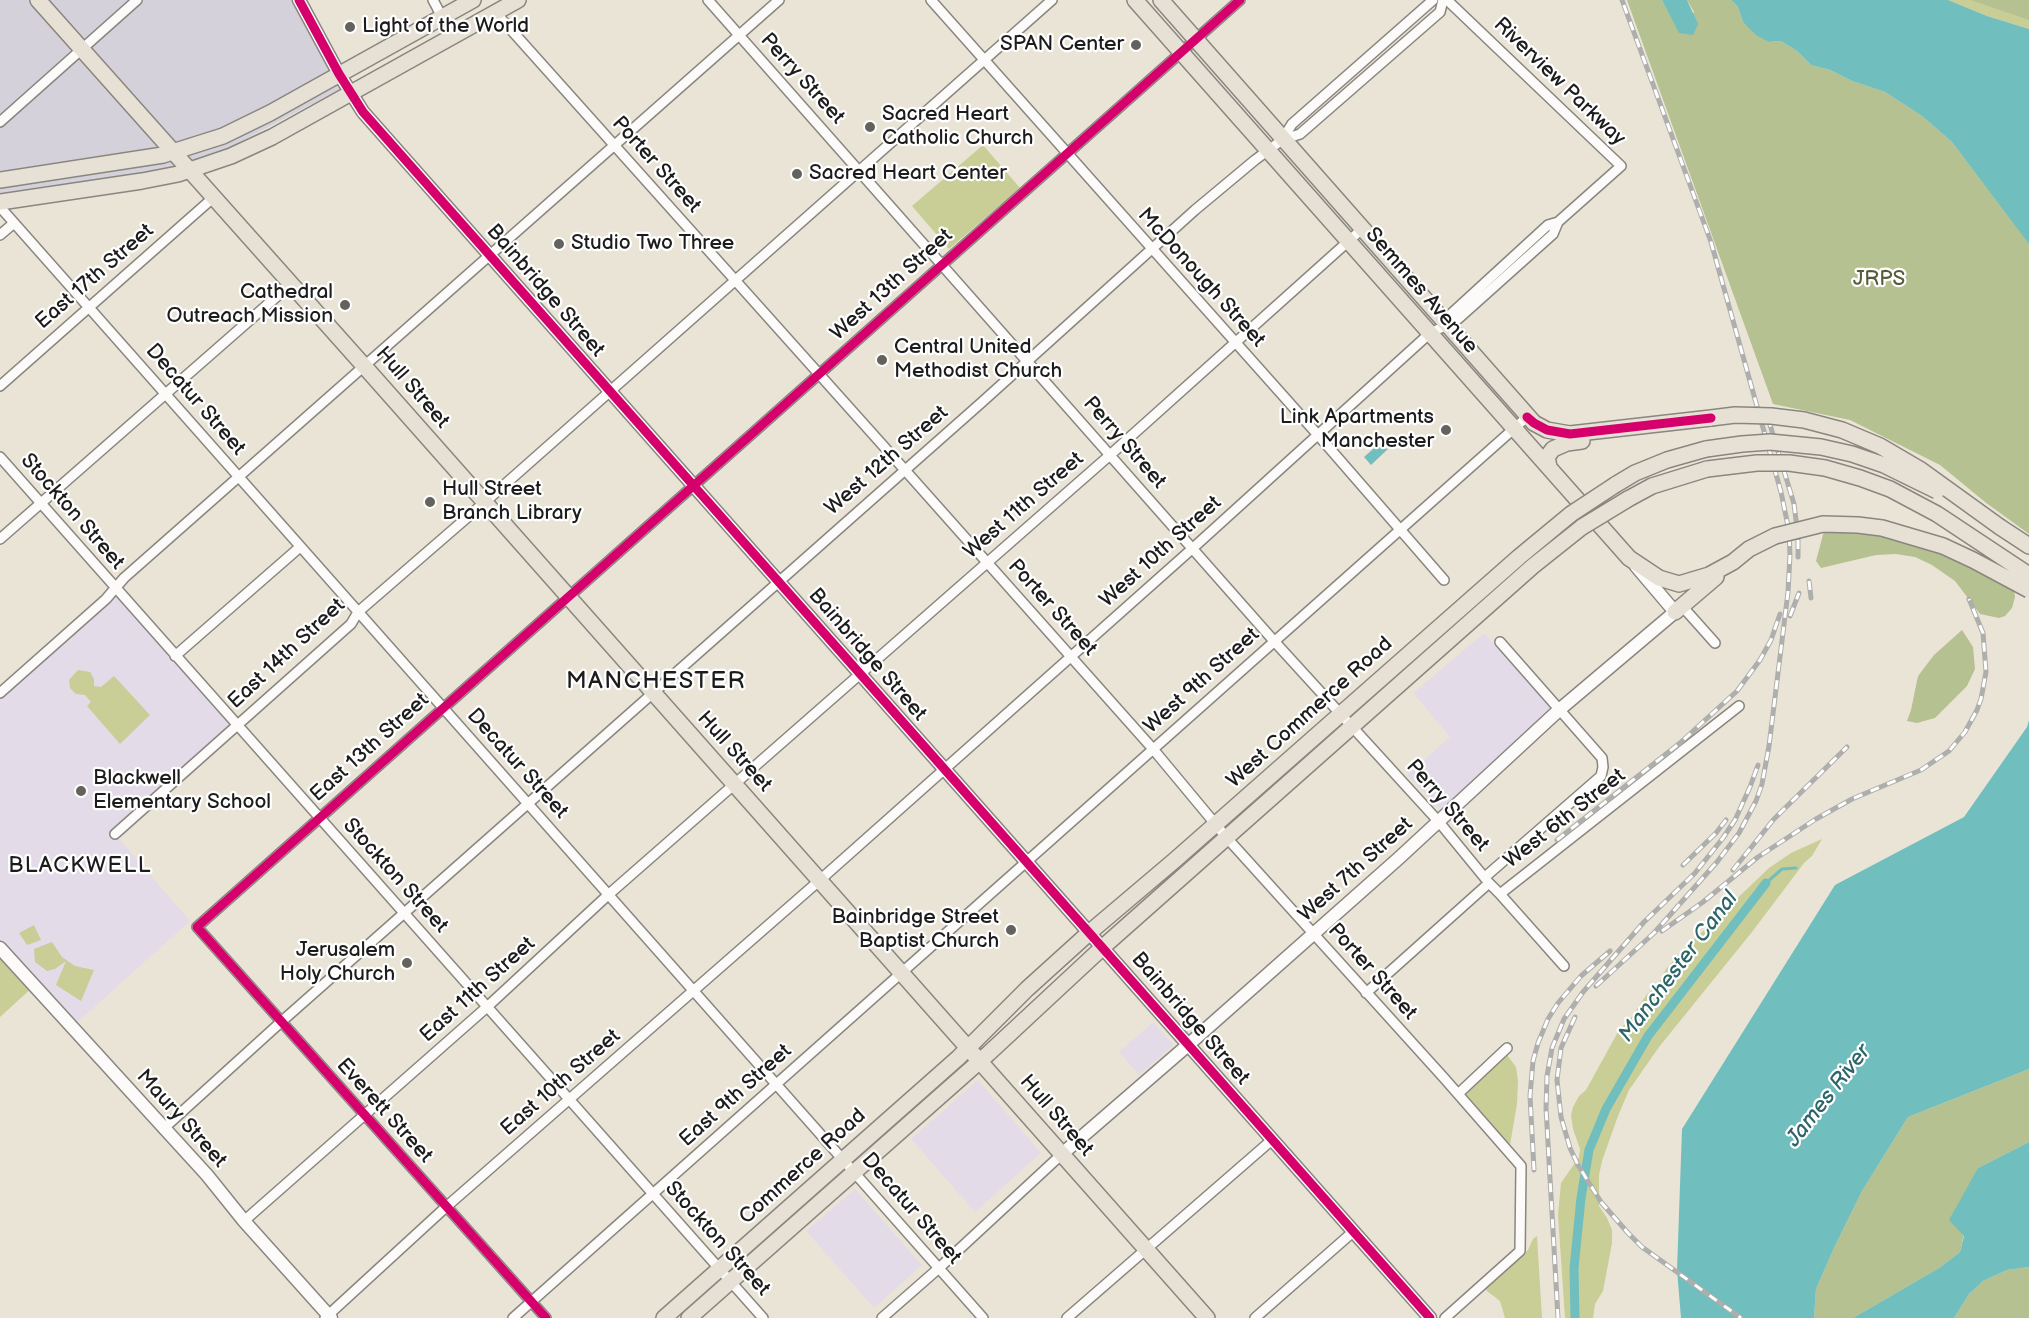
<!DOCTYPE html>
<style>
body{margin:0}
canvas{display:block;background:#eae4d7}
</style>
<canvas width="2029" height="1318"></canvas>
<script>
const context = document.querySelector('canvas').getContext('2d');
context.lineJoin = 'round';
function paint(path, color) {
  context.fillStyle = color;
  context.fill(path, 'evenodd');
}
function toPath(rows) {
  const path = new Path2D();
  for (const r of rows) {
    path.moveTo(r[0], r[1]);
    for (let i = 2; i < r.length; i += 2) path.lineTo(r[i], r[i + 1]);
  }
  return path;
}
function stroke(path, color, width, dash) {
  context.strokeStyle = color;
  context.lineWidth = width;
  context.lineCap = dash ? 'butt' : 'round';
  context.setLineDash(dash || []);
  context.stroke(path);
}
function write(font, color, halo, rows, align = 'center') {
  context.font = font + ' "Balsamiq Sans",sans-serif';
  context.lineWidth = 4.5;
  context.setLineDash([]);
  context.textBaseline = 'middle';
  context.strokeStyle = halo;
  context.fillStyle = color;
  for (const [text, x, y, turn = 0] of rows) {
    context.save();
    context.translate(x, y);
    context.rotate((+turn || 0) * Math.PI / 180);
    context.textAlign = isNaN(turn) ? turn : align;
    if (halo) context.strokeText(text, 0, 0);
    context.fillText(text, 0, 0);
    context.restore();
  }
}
const built = toPath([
 [116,588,236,725,115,834,190,921,71,1028,0,948,0,693],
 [1484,633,1553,711,1442,811,1407,775,1450,737,1413,693],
 [1153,1022,1174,1045,1139,1075,1119,1052],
 [978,1080,1041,1153,975,1212,911,1139],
 [855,1189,922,1265,874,1308,806,1231]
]);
const industrial = toPath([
 [0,0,298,0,344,87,181,173,0,198]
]);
const green = toPath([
 [1948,0,2029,0,2029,29,1987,16],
 [983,145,1020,188,949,249,912,206],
 [78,670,90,672,94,679,94,686,101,687,114,676,150,715,120,744,87,706,91,702,85,695,76,694,70,688,69,680],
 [1822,839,1812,856,1804,863,1752,932,1659,1047,1629,1090,1618,1116,1602,1161,1599,1175,1599,1206,1607,1218,1612,1230,1612,1243,1603,1291,1595,1304,1593,1318,1565,1318,1558,1215,1561,1183,1579,1157,1580,1149,1573,1129,1571,1115,1573,1107,1579,1096,1586,1090,1619,1030,1631,1018,1647,994,1658,985,1666,969,1681,952,1769,868,1791,853],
 [34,925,41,940,27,945,19,933],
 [52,942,62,957,75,966,94,970,81,1001,56,985,66,961,55,969,47,971,35,962,34,949],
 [0,948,34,986,0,1017],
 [1507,1055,1516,1067,1518,1081,1517,1104,1510,1145,1466,1094],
 [1537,1236,1542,1318,1505,1318,1500,1301,1487,1291,1486,1289,1528,1250,1533,1239]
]);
const forest = toPath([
 [1627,0,1662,0,1679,32,1694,12,1687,0,1731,0,1738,7,1743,22,1769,42,1781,41,1797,51,1811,65,1830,70,1852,81,1885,92,1922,116,1952,142,2022,234,2029,244,2029,534,1985,502,1940,465,1850,420,1773,404],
 [1971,0,2029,0,2029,20],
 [1824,531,1870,533,1941,551,2014,588,2015,597,2012,608,2005,616,1999,618,1980,614,1955,581,1932,565,1915,557,1896,554,1876,555,1821,568,1816,561],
 [1962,630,1973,647,1975,669,1967,686,1935,718,1917,723,1907,721,1911,710,1918,676,1934,655],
 [2029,1069,2029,1142,1978,1168,1960,1252,1939,1268,1853,1318,1814,1318,1816,1289,1834,1248,1862,1191,1908,1117],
 [2029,1267,2029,1318,1954,1318,1969,1294,1983,1281,2007,1270]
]);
const water = toPath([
 [1662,0,1687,0,1698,24,1693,35,1679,33],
 [1731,0,1948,0,1987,16,2029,29,2029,244,1952,142,1922,116,1885,92,1852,81,1830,70,1811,65,1797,51,1781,41,1769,42,1756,35,1743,22,1738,7],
 [1382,441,1381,444,1386,449,1389,448,1371,465,1364,457],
 [2029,720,2029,1069,1908,1117,1862,1191,1834,1248,1816,1289,1814,1318,1681,1318,1677,1270,1682,1129,1835,885,1964,817,2027,727],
 [2029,1142,2029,1267,2007,1270,1983,1281,1969,1294,1954,1318,1853,1318,1939,1268,1960,1252,1964,1236,1949,1220,1978,1168]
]);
const stream = toPath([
 [1766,883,1782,869,1796,868]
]);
const canal = toPath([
 [1575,1318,1574,1268,1581,1198,1589,1150,1606,1109,1648,1036,1766,883]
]);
const minor = toPath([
 [433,0,442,17],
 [708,0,1274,641,1439,822,1489,883],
 [931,0,1318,435,1444,580],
 [496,13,904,469,1153,749,1227,838,1444,1078,1521,1166,1520,1251,1445,1318],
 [0,122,137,0],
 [1282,140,1292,124,1433,0],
 [0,207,983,1318],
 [0,235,14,223],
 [1446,324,1452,313,1548,225,1558,222,1621,166,1447,0],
 [0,386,214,197],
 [0,457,763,1318],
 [0,539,291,284],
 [1682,606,1715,643],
 [175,656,300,547],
 [0,693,106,599,124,578,779,0],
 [115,834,351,624,358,612,485,502,1052,0],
 [1485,877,1601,776,1603,767,1602,758,1500,642],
 [1500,894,1564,966],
 [1366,993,1489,883,1500,894,1739,706],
 [1458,1094,1507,1048],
 [163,1129,281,1022,981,403,1195,210,1255,160,1282,140,1300,134,1440,12,1443,0],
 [244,1221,487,1007,608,895,1110,455,1362,229],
 [325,1318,446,1207,820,880,1193,548,1429,334,1458,319,1553,234,1558,222],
 [513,1318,1527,417],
 [546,1318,197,927,1240,0],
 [882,1318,939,1268,1062,1154],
 [1067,1318,1273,1139],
 [1255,1318,1354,1231]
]);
const tertiary = toPath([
 [299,0,339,74,363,112,1430,1318],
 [0,948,207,1175,244,1221,331,1318],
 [1062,1154,1188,1045,1399,858,1559,710,1675,612,1636,566]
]);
const primary = toPath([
 [38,0,365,367,1207,1318],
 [1135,0,1629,558,1659,578,1679,584,1709,575,1733,562,1749,549,1775,536],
 [1161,0,1534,423,1547,430,1570,434,1711,418],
 [0,180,163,155,223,136,270,113,473,0],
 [0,202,142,181,178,174,231,156,272,137,518,0],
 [1549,467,1547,457,1553,449,1567,443,1582,441],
 [1615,485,1635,473,1667,460,1706,449],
 [1628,499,1652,486,1707,469],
 [2000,527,2029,546],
 [1675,612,1716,577],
 [664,1318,958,1058,1027,989,1090,932,1175,860,1519,557,1571,514],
 [689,1318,989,1053,1103,947,1533,566,1582,527]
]);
const rail = toPath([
 [1768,418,1794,504,1798,536,1798,557],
 [1809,581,1811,598],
 [1790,616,1799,593],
 [1557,840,1680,743,1737,691,1760,660,1771,640,1780,614],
 [1683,865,1716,833,1726,820],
 [1733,870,1774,819,1847,747],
 [1662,931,1703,902,1758,857,1816,819,1852,799,1921,770,1949,751,1965,732,1977,710,1981,699,1986,672,1983,633,1969,599],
 [1596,986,1654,933,1717,862,1739,833,1756,801,1762,784,1769,746,1788,592,1790,555,1789,531,1781,492,1711,242,1622,0],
 [1575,1017,1561,1048,1557,1080,1561,1117,1570,1148,1578,1165,1601,1202,1628,1233,1642,1247,1741,1318],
 [1534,1170,1530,1096,1533,1061,1538,1043,1548,1019,1558,1003,1581,976,1610,951],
 [1558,1318,1546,1108,1547,1076,1552,1048,1564,1019,1583,992,1644,922,1695,873,1723,838,1735,820,1750,787,1758,765]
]);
const primaryBridge = toPath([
 [1711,418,1735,415,1771,416,1804,420,1842,430,1880,446,1921,470,2000,527],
 [1706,449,1742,444,1770,442,1821,447,1852,454,1884,465,1937,491],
 [1707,469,1757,463,1789,463,1825,468,1860,478,1890,489,1937,514,2029,575],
 [1571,514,1615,485],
 [1582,527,1628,499],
 [1775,536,1823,524,1858,525,1882,528,1943,546,1973,560,2029,590]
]);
const cycleway = toPath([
 [299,0,339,74,363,112,1430,1318],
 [1527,417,1534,423,1547,430,1570,434,1711,418],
 [546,1318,197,927,1240,0]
]);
const markers = [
 [350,27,6,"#64625d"],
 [1136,45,6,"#64625d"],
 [870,127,6,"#64625d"],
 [797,174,6,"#64625d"],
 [559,244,6,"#64625d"],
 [345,305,6,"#64625d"],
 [882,360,6,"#64625d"],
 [1446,430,6,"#64625d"],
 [430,502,6,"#64625d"],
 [81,791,6,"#64625d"],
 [1011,930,6,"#64625d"],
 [407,963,6,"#64625d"]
];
const poiNames = [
 ["Light of the World",362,27],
 ["SPAN Center",1124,45,"right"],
 ["Sacred Heart",882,115],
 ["Catholic Church",882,139],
 ["Sacred Heart Center",809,174],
 ["Studio Two Three",571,244],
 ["Cathedral",333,293,"right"],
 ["Outreach Mission",333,317,"right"],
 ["Central United",894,348],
 ["Methodist Church",894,372],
 ["Link Apartments",1434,418,"right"],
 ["Manchester",1434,442,"right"],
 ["Hull Street",442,490],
 ["Branch Library",442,514],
 ["Blackwell",93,779],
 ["Elementary School",93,803],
 ["Bainbridge Street",999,918,"right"],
 ["Baptist Church",999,942,"right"],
 ["Jerusalem",395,951,"right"],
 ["Holy Church",395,975,"right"]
];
const streetNames = [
 ["Perry Street",802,79,48],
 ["Riverview Parkway",1559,82,44],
 ["Porter Street",656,165,48],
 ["East 17th Street",95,277,-41],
 ["McDonough Street",1201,278,48],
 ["West 13th Street",892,285,-42],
 ["Bainbridge Street",545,291,49],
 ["Semmes Avenue",1421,291,49],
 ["Hull Street",412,388,49],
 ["Decatur Street",195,400,49],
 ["Perry Street",1124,443,49],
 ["West 12th Street",887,461,-41],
 ["West 11th Street",1024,506,-41],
 ["Stockton Street",72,512,49],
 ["West 10th Street",1161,552,-42],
 ["Porter Street",1052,608,48],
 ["East 14th Street",287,654,-43],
 ["Bainbridge Street",867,655,49],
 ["West 9th Street",1202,681,-42],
 ["West Commerce Road",1310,713,-42],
 ["East 13th Street",370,748,-42],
 ["Hull Street",734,752,48],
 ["Decatur Street",517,764,48],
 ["Perry Street",1447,806,49],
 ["West 6th Street",1565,819,-38],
 ["West 7th Street",1356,870,-42],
 ["Stockton Street",395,876,48],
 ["Porter Street",1372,972,48],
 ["East 11th Street",478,990,-42],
 ["Bainbridge Street",1190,1019,49],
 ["East 10th Street",561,1083,-41],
 ["East 9th Street",736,1096,-42],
 ["Everett Street",384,1111,48],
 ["Hull Street",1056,1116,49],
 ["Maury Street",181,1119,48],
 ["Commerce Road",803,1167,-42],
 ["Decatur Street",911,1209,49],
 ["Stockton Street",717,1239,48]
];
const parkNames = [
 ["JRPS",1879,280]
];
const neighbourhoodNames = [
 ["BLACKWELL",80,866]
];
const waterNames = [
 ["Manchester Canal",1679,967,-53],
 ["James River",1829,1096,-52]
];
const quarterNames = [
 ["MANCHESTER",656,682]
];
paint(built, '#e3dce8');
paint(industrial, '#d5d1da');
paint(green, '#c8ce95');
paint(forest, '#b5c190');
paint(water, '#70bebe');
stroke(stream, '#70bebe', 3);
stroke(canal, '#70bebe', 9);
stroke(minor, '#898680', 12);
stroke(tertiary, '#898680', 15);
stroke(primary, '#898680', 18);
stroke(minor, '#fcfbf9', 9);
stroke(tertiary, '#fcfbf9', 12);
stroke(primary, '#e7e1d5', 15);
stroke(rail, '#aeaeac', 5);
stroke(rail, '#fff', 3, [9]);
stroke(primaryBridge, '#898680', 18, []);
stroke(primaryBridge, '#e7e1d5', 15);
stroke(cycleway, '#d6006c', 9);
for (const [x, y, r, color] of markers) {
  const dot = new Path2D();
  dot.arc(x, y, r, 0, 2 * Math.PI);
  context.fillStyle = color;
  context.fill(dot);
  stroke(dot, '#fff', 2);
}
write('21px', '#1c1c1c', '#fff', poiNames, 'left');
write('21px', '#1c1c1c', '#fff', streetNames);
write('21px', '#565c37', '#fff', parkNames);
context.letterSpacing = '1.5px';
write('22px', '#1c1c1c', '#fff', neighbourhoodNames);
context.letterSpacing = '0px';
write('italic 22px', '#2c6568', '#fff', waterNames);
context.letterSpacing = '1.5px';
write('24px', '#1c1c1c', '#fff', quarterNames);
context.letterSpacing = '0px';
</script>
